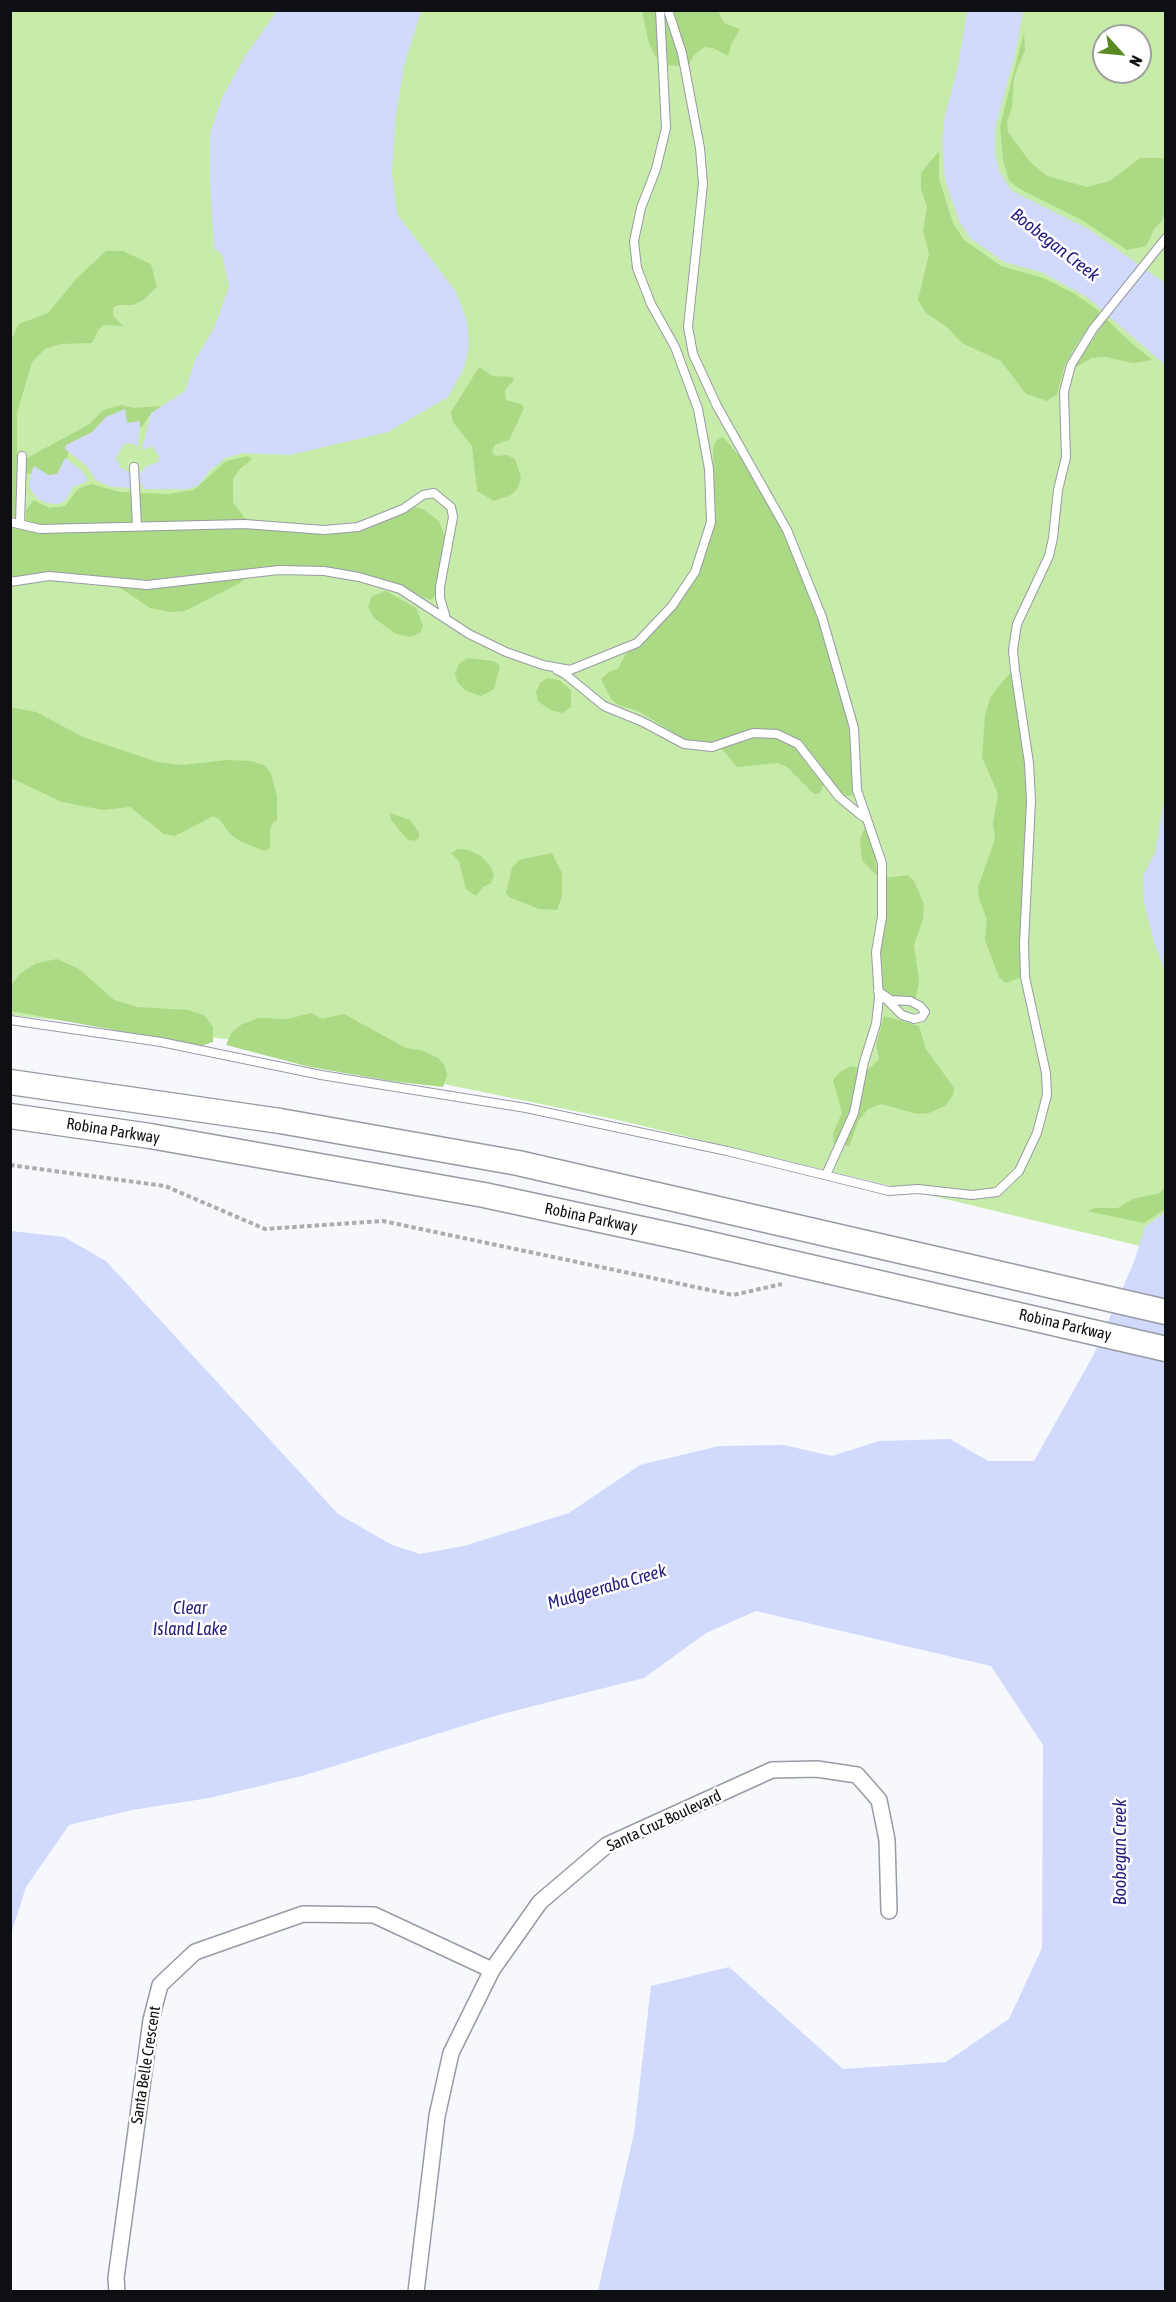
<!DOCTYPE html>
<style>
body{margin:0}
#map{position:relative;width:1176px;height:2302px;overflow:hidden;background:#f6f8fe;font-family:"Asap Condensed",sans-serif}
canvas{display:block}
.frame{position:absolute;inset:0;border:12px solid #0e0f12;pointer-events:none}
.north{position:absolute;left:1092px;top:24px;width:60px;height:60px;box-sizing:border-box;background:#fff;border:2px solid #9f9fa0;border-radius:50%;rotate:117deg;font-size:16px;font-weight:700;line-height:24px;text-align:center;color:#0e0f12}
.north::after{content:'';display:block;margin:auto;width:21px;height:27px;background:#598b22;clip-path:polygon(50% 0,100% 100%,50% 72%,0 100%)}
</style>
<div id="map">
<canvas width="1176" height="2302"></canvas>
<div class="frame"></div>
<div class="north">N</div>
</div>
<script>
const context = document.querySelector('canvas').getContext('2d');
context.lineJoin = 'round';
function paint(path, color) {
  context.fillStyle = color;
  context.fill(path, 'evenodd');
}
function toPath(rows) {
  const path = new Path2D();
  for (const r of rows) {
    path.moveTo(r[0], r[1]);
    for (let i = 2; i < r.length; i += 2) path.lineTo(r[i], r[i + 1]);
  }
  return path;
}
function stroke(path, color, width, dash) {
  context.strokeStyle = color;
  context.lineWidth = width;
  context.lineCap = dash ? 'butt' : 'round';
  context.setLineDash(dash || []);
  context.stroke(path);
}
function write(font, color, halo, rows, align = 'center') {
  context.font = font + ' "Asap Condensed",sans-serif';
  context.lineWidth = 5;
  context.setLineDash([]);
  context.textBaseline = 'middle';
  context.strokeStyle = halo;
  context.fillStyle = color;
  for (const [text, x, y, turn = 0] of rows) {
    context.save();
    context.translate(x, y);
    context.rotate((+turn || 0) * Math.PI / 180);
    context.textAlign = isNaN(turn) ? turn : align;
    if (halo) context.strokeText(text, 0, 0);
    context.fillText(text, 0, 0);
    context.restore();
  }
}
const green = toPath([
 [11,11,1165,11,1165,1252,618,1120,226,1039,11,1015],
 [1104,36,1140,36,1140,72,1104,72]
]);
const forest = toPath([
 [642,11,718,11,724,23,740,29,731,45,728,56,713,48,704,47,694,55,689,64,681,66,666,65,655,56,648,40],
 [1024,32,1025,50,1014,77,1012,107,1007,122,1008,132,1030,162,1047,176,1087,187,1110,181,1140,158,1165,158,1165,209,1162,221,1154,229,1146,246,1127,250,1080,219,1022,190,1009,181,1003,160,1000,126],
 [939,151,939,179,953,223,964,240,1001,266,1044,278,1075,294,1099,311,1098,316,1078,342,1065,365,1057,394,1047,401,1026,394,1001,361,962,343,948,328,925,312,918,300,929,254,923,231,927,207,921,189,921,173],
 [106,251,123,251,151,264,157,287,143,300,133,305,118,305,113,308,113,316,123,326,104,325,99,329,92,343,60,344,45,349,32,362,17,413,17,519,11,518,11,339,19,324,48,313,78,277],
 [1106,319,1129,341,1152,360,1133,363,1106,357,1092,358,1074,368],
 [479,367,493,376,513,377,514,380,505,390,506,400,521,404,524,408,509,440,495,445,492,452,496,456,507,455,515,459,521,477,518,488,511,495,494,501,477,491,472,446,453,422,451,412],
 [122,405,134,408,160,406,158,411,148,417,143,426,93,436,70,447,65,467,58,476,23,473,25,459,88,425,103,410],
 [723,437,753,472,796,559,816,611,847,713,855,788,852,796,846,796,831,783,824,784,819,794,814,794,787,767,778,763,737,767,721,748,684,739,638,711,618,705,611,699,601,679,610,671,618,669,625,655,667,617,694,581,715,516,713,447,717,440],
 [248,456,252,459,240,469,233,479,233,503,244,517,258,528,345,530,411,506,423,509,439,521,445,537,437,593,431,600,416,595,401,586,287,567,255,569,240,583,185,611,170,612,150,608,122,589,95,575,38,573,11,581,10,526,21,527,26,521,26,510,34,500,49,508,65,506,78,489,91,484,119,492,169,494,194,490,226,461],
 [386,591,416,608,423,626,420,633,410,637,396,634,374,618,368,607,372,596],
 [467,658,494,661,500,666,494,689,481,696,466,691,458,683,455,674,459,664],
 [1009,674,1013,676,1026,756,1028,792,1020,978,1005,983,999,977,985,940,987,919,979,899,978,887,995,839,993,823,998,794,982,757,985,715,991,696],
 [547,678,559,680,571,690,571,707,562,713,550,710,538,701,536,692,540,683],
 [10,707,36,712,83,737,157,762,182,765,227,760,251,761,264,765,271,773,277,796,277,820,272,824,270,831,270,848,264,851,240,841,231,835,219,819,213,816,175,836,164,834,130,807,103,810,62,802,11,778],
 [390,813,410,820,419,833,419,838,414,841,407,839,391,820],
 [865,828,875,848,877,876,862,860,860,839],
 [458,849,468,850,481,856,491,867,494,875,491,883,483,887,476,896,466,889,459,861,451,853],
 [552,853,562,873,562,896,557,910,539,909,509,897,506,893,512,868,519,860],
 [908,875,914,881,924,904,923,919,914,945,919,981,916,998,913,999,892,996,881,987,878,953,886,916,885,878],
 [57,959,79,969,114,1000,137,1007,188,1010,204,1015,213,1027,213,1042,201,1046,11,1011,11,985,21,973,37,963],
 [312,1013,322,1019,344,1014,406,1048,424,1051,438,1058,444,1064,447,1075,443,1087,391,1081,310,1067,226,1045,232,1032,242,1024,259,1018,287,1019],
 [884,1016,919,1026,926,1049,954,1088,953,1096,945,1106,929,1113,917,1114,881,1104,868,1109,859,1120,849,1146,834,1144,833,1133,842,1113,833,1080,840,1072,851,1066,868,1070,879,1059,876,1045],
 [1165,1187,1165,1209,1144,1223,1087,1211,1095,1208,1118,1208,1133,1199,1160,1193]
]);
const water = toPath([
 [277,11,421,11,404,66,396,115,392,172,397,214,456,292,467,321,469,346,464,368,448,397,388,432,290,455,243,453,226,458,209,471,199,485,188,489,143,489,138,475,147,466,158,462,159,456,152,446,142,450,151,413,185,391,195,360,214,328,229,287,222,255,214,248,210,184,210,133,222,98,244,58],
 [967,11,1023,11,1016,50,995,129,995,154,999,171,1012,191,1088,229,1165,283,1165,365,1087,297,1041,272,1004,262,971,239,959,221,945,180,942,141,945,115,958,66],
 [125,409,127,423,140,421,138,447,131,443,124,444,116,458,120,467,130,473,135,488,111,487,96,480,87,466,65,449,66,445,92,432,106,417],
 [65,458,83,472,88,481,73,487,66,500,58,504,46,503,37,498,30,488,30,477,34,466,48,475,57,474],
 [1165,794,1165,971,1154,942,1144,902,1143,875,1155,853],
 [1165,1212,1165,2291,598,2291,634,2133,651,1986,729,1967,843,2069,946,2062,1009,2019,1042,1948,1043,1745,991,1666,756,1611,706,1633,644,1678,498,1715,302,1776,209,1798,132,1810,69,1825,26,1887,11,1934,11,1231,64,1237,106,1261,338,1514,392,1545,420,1554,464,1546,569,1513,640,1465,719,1446,784,1445,832,1456,879,1441,950,1439,988,1461,1034,1461,1093,1356,1134,1262,1145,1227]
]);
const path = toPath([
 [10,1165,165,1186,265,1229,383,1221,733,1295,782,1284]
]);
const lane = toPath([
 [668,10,682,53,700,148,703,184,688,327,693,354,717,406,787,530,822,617,854,728,857,790,882,863,882,917,876,952,879,998,876,1024,864,1062,854,1113,826,1175],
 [134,467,137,526],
 [10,522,40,529,245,524,324,530,358,527,403,509,423,495,434,493,451,507,453,517,440,587,440,598,445,615],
 [20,524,22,456],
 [10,582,49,576,147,585,279,570,324,571,359,577,400,589,469,634,506,652,543,665,570,670,637,643,672,606,695,572,711,522,709,469,698,409,675,347,651,304,637,268,634,241,641,208,656,169,666,128,660,10],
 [557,670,565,674,604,706,643,722,684,744,712,747,753,733,777,734,798,744,839,797,863,817],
 [878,991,891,1000,910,1001,920,1006,925,1012,922,1017,914,1019,902,1015,878,991],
 [10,1020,161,1042,321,1075,526,1108,727,1151,889,1191,918,1189,972,1195,997,1192,1019,1171,1037,1133,1047,1095,1046,1073,1025,977,1024,943,1031,801,1029,763,1015,670,1013,650,1017,624,1049,556,1053,538,1058,490,1066,457,1064,392,1071,365,1093,329,1166,238]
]);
const street = toPath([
 [117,2292,116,2278,151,2020,160,1985,195,1952,303,1914,374,1915,492,1970],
 [416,2292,437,2116,451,2053,492,1970,540,1902,607,1845,772,1770,817,1769,857,1775,879,1800,887,1840,889,1911]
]);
const primary = toPath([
 [10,1082,280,1121,518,1163,1166,1312],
 [10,1116,150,1136,484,1195,684,1238,1166,1349]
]);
const streetNames = [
 ["Robina Parkway",113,1131,9],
 ["Robina Parkway",591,1218,12],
 ["Robina Parkway",1065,1325,13],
 ["Santa Cruz Boulevard",664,1821,-25],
 ["Santa Belle Crescent",146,2065,-81]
];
const waterNames = [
 ["Boobegan Creek",1055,245,38],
 ["Mudgeeraba Creek",607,1587,-16],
 ["Clear",190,1608],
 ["Island Lake",190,1629],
 ["Boobegan Creek",1120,1852,-90]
];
paint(green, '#c7ecaa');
paint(forest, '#abd984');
paint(water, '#d1d9fc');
stroke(lane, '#989aa4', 10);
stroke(street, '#989aa4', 18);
stroke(primary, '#989aa4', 27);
stroke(path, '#aaacb1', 4, [4.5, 3]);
stroke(lane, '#fff', 8);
stroke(street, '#fff', 15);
stroke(primary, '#fff', 24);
write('16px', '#0e0f12', '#fff', streetNames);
write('italic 18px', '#221e7c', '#fff', waterNames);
</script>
